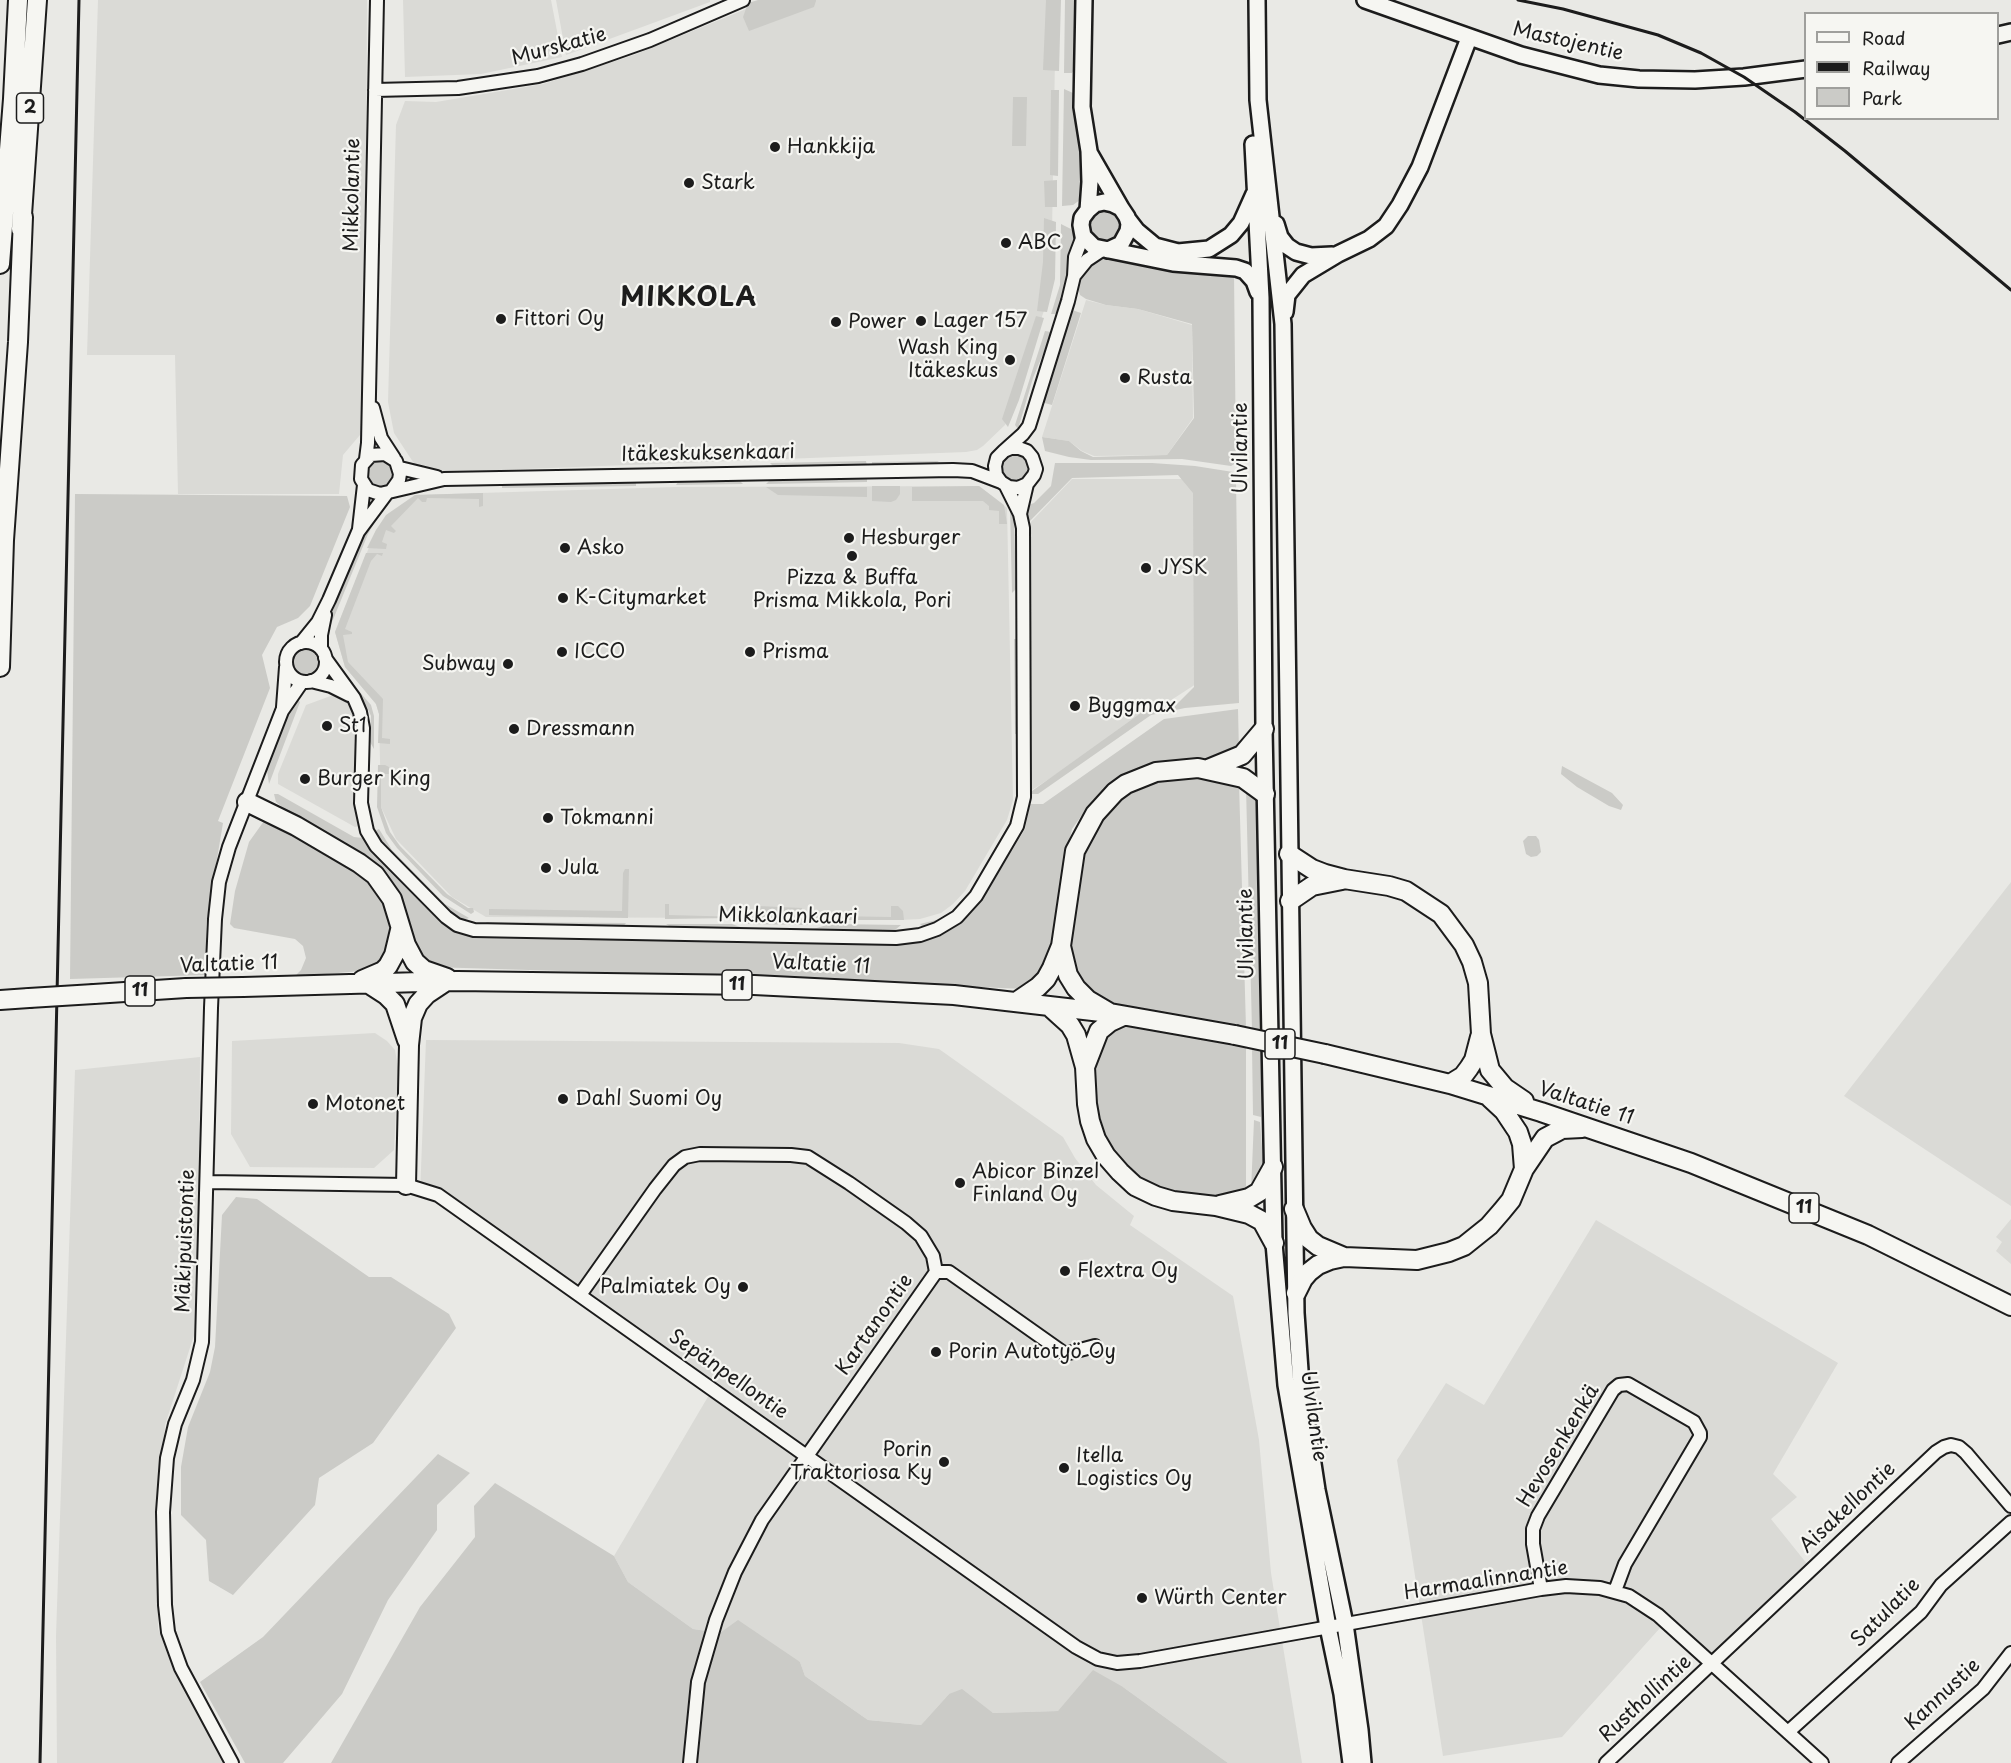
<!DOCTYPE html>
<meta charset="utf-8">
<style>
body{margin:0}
#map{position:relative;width:2011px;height:1763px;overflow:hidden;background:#e9e9e5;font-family:"Playpen Sans",sans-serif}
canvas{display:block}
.legend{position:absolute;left:1804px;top:12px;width:195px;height:108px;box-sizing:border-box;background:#f6f6f2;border:2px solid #9f9f9c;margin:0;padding:8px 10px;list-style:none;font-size:18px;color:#1c1c1c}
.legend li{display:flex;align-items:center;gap:12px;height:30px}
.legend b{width:30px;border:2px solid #9f9f9c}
</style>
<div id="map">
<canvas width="2011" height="1763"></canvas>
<ul class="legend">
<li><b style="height:8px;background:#f6f6f2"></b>Road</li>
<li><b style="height:8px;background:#1c1c1c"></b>Railway</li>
<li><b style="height:16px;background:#cbcbc7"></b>Park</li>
</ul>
</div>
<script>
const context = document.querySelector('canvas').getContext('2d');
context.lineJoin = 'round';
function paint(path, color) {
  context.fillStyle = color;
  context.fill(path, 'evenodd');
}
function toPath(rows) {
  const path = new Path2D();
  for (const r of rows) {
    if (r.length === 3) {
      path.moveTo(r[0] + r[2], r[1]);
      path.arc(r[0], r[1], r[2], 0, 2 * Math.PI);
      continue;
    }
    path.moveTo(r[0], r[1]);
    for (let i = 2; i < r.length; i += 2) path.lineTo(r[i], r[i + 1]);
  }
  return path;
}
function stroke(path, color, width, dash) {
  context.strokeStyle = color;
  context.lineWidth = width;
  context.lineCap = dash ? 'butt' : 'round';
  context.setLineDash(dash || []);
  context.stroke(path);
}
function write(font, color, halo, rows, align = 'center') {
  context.font = font + ' "Playpen Sans",sans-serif';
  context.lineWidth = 4.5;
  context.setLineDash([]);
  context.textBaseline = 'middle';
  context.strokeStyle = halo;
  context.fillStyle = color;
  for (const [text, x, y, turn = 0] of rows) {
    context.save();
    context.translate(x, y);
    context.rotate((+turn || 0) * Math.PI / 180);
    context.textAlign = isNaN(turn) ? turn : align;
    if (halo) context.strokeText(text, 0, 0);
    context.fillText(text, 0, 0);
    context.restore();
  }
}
const built = toPath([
 [98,0,367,0,365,429,343,455,339,494,178,494,175,355,87,355],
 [403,0,551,0,562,57,481,74,405,77],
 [556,0,710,0,710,2,566,55],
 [776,0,1056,0,1051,290,1005,425,983,446,977,450,966,452,446,472,417,468,394,433,388,402,396,125,405,101,436,102,543,84,634,55,751,7],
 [1086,300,1106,305,1138,309,1192,325,1193,418,1167,455,1094,456,1082,451,1069,441,1042,437],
 [1072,479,1194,479,1196,684,1032,790,1029,674,1029,524],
 [979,486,1007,508,1013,800,1007,820,965,891,953,904,941,913,920,919,899,920,748,917,747,923,733,918,486,917,452,897,396,839,381,807,379,714,376,704,345,667,335,632,376,530,415,495,675,487],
 [336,694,348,703,354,719,356,800,362,825,355,827,278,784,278,774,306,705],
 [2011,882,2011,1206,1844,1096],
 [375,1033,387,1041,395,1050,398,1067,394,1150,374,1168,250,1167,231,1134,232,1041],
 [426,1040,899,1043,939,1049,1063,1137,1075,1158,1096,1185,1134,1216,1130,1225,1233,1296,1259,1440,1271,1573,1302,1763,1228,1763,1123,1687,1058,1711,993,1713,949,1694,921,1725,868,1720,805,1676,800,1662,720,1633,693,1629,628,1582,614,1556,709,1395,434,1199,420,1195],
 [200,1057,198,1323,165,1425,159,1531,158,1629,228,1763,57,1763,56,1636,75,1070],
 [2011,1219,2011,1264,1996,1251,2002,1242,1996,1237],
 [1596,1220,1838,1363,1773,1474,1797,1497,1771,1519,1816,1575,1713,1673,1660,1628,1562,1737,1443,1756,1397,1460,1446,1383,1484,1405]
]);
const green = toPath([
 [758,0,816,0,816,1,814,7,749,31,743,17,748,3],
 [1046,0,1061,0,1059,71,1043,70],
 [1065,0,1075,0,1075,68,1072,73,1064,73],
 [1064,89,1073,93,1076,132,1081,144,1085,190,1080,200,1073,205,1062,206],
 [1051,90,1059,90,1058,176,1050,175],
 [1013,97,1027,97,1026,146,1012,146],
 [1057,180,1057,207,1045,207,1044,181],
 [1105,226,15],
 [1044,218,1056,222,1055,279,1047,312,1037,311,1043,262],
 [1061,224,1071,229,1075,236,1069,273,1059,310,1055,314,1051,314,1060,285],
 [1098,256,1234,273,1236,463,1231,466,1182,459,1091,460,1069,457,1045,451,1042,437,1069,441,1081,451,1093,457,1167,455,1194,418,1192,324,1138,309,1106,305,1086,299,1080,295,1078,288,1081,275],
 [1072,310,1081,313,1052,405,1041,402],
 [1036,316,1044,318,1019,400,1008,427,1002,419],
 [1045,331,1052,332,1033,378,1018,429,1015,425],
 [1015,468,14],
 [866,461,867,466,775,468,770,463],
 [939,461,933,465,872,466,872,462],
 [380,475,14],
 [1055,463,1152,463,1195,466,1233,472,1236,478,1239,703,1185,708,1151,715,1038,794,1032,794,1032,791,1148,708,1174,707,1194,687,1193,493,1178,475,1072,478,1028,523,1026,506,1034,503,1051,486],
 [867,476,867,482,766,484,772,478],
 [680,479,739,480,743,484,676,485],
 [636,482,636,486,502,488,502,485],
 [872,486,900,486,900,494,896,500,891,502,872,501],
 [979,486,1004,505,1007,524,999,524,999,511,989,510,989,506,983,501,912,501,912,487],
 [766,487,867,487,867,497,778,495],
 [483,493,483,506,479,507,479,499,427,498,426,502,422,502,418,498,391,526,396,531,394,533,386,530,382,542,387,544,386,549,367,548,376,530,386,515,415,495],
 [75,494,347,496,350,507,310,606,298,618,277,627,262,655,270,688,218,821,223,823,206,925,206,975,70,979],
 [1010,507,1014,515,1016,589,1012,593],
 [375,513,379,515,368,534,330,627,326,627,331,607,354,549],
 [366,553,383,553,382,556,377,554,371,561,345,629,352,632,352,634,343,635,348,662,383,699,382,738,390,739,390,744,378,743,379,714,376,704,345,667,335,632],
 [1014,639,1017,639,1019,734,1015,734],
 [305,662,15],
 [343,673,371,705,374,716,374,749,370,742,371,716,367,707,340,676],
 [295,697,300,702,269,784,266,764,289,706],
 [1238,709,1239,752,1218,759,1164,761,1141,768,1115,781,1092,801,1072,829,1063,870,1049,959,1042,976,1024,989,755,977,432,967,421,960,397,897,294,817,276,802,274,794,278,794,354,837,363,838,373,851,455,929,906,942,926,940,941,935,963,922,980,903,1025,829,1030,804,1043,804,1164,719],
 [378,765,385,765,389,767,389,774,381,774,381,807,390,832,400,846,447,894,468,908,473,908,474,912,471,914,443,896,397,848,386,833,377,807],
 [1562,766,1612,793,1623,805,1621,810,1609,806,1577,787,1561,774],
 [1160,777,1203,777,1239,783,1246,1028,1113,1003,1096,997,1073,971,1069,949,1082,853,1093,829,1120,796],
 [1246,787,1257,799,1263,1033,1252,1030],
 [1016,800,1020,800,1017,815,972,894,952,918,925,929,920,924,940,919,948,915,969,893,1009,824],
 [264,821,306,837,377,884,391,922,390,950,386,961,360,971,294,977,301,970,306,958,303,946,295,939,234,928,230,924,235,891,249,842],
 [379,829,392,850,445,904,469,918,463,920,443,906,388,850,375,831],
 [1528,836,1536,836,1539,840,1541,852,1537,856,1531,857,1526,854,1523,841],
 [625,869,629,869,628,918,489,915,489,909,622,911,623,873],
 [665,904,669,904,669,915,742,917,742,922,733,918,665,919],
 [758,906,802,908,802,916,825,915,825,921,805,925,748,924,748,917,757,917],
 [891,906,898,906,903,911,904,920,832,920,831,916,891,917],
 [486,922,626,923,622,928,491,928],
 [666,924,732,924,746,929,674,929],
 [830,924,901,925,895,930,810,930],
 [1131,1024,1246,1044,1246,1193,1223,1197,1179,1195,1146,1181,1121,1161,1105,1134,1096,1108,1096,1070,1098,1048,1102,1034,1114,1027],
 [1252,1047,1263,1049,1261,1117,1253,1115],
 [1254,1120,1260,1122,1264,1172,1251,1191],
 [236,1197,257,1199,369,1277,391,1277,449,1314,456,1328,373,1443,319,1478,315,1505,233,1595,209,1581,206,1540,181,1515,181,1467,188,1427,210,1372,215,1347,222,1215],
 [438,1454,470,1473,437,1505,437,1530,388,1600,342,1694,283,1763,245,1763,200,1682,263,1637],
 [495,1483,614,1556,628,1582,693,1629,720,1633,738,1620,800,1662,805,1676,868,1720,921,1725,949,1694,962,1689,993,1713,1058,1711,1093,1670,1123,1687,1228,1763,331,1763,420,1607,475,1537,474,1506]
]);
const minor = toPath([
 [375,90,458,88,538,76,582,64,650,40,743,0],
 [1074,276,1087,260,1102,250],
 [373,408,381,438,394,458],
 [1004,451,1011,448,1019,448,1027,451,1032,457,1036,469,1034,475,1027,484,1018,488,1009,487,1001,482,996,475,995,466,997,458,1004,451,1023,434,1029,426,1068,301,1074,276,1075,257,1083,236],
 [366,459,368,443,377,0],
 [400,468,437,477],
 [392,490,399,480,400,474,396,461,385,454,371,455,362,465,361,479,368,490,380,494,444,479,953,470,972,471,1001,482],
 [1020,514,1027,484],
 [359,529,364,485],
 [306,662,20],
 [301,643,318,622,329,600,358,532,387,493],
 [321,649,321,635,325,615],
 [325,658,354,698,360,712,363,728,361,803,367,831,376,846,446,917,457,925,474,930,896,938,920,935,937,929,957,917,976,896,1017,826,1024,797,1023,528,1020,514,1006,486],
 [311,681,331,686,349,695],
 [283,707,286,667],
 [208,1182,406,1185,438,1195,1076,1647,1098,1659,1117,1663,1140,1661,1541,1589,1566,1586,1600,1588,1629,1596,1658,1615,1822,1763],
 [936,1272,949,1272,1065,1354,1095,1346],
 [580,1295,655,1189,674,1165,685,1157,700,1154,791,1155,808,1157,849,1183,906,1223,921,1236,933,1256,936,1272,762,1520,735,1572,716,1620,698,1682,690,1763],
 [1541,1589,1533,1544,1533,1529,1538,1516,1613,1390,1619,1385,1628,1384,1694,1422,1700,1433,1700,1437,1625,1564,1615,1591],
 [1788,1732,1921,1612,1941,1585,2011,1522],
 [232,1763,181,1668,168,1632,165,1605,163,1512,167,1458,175,1424,193,1380,202,1342,211,1008,215,919,219,882,229,847,282,711,302,682],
 [1606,1763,1936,1452,1944,1447,1951,1445,1959,1447,1966,1453,2011,1506],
 [1898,1763,1983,1689,2011,1653]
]);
const major = toPath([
 [1084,0,1082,107,1089,151,1090,182,1088,210],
 [1257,0,1258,100,1283,324,1296,1313,1301,1385,1317,1490,1345,1624,1360,1730,1363,1763],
 [1365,0,1521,55,1599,75,1639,79,1695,80,1744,77,1806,69],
 [1998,35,2011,32],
 [1253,144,1261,298,1264,729,1274,1243,1286,1385,1328,1627,1342,1694,1351,1763],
 [1090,154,1121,208],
 [1127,218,1137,231,1155,246,1178,252,1209,249,1231,235,1241,223,1254,194],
 [1276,224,1280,237,1287,246,1296,252,1311,256,1332,255],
 [1108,250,1121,244,1128,231,1129,224,1127,217,1121,208,1113,204,1104,202,1095,204,1088,210,1082,218,1081,225,1083,236,1094,247,1173,263,1236,268,1245,271,1254,281,1258,292],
 [1285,312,1287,295,1303,275,1338,254,1369,239,1386,226,1400,205,1420,167,1469,38]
]);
const highway = toPath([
 [21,229,37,0],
 [0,264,13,99,18,0],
 [0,667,4,540,18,342,23,217],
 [1208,769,1242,755,1264,729],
 [247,802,296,826,359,863,375,875,392,899,406,945,415,962,424,970,447,978],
 [1289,854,1312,869,1325,874,1344,879,1389,886,1406,891,1441,914,1464,945,1472,962,1478,983,1481,1034,1490,1070,1505,1088,1524,1101],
 [1290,901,1312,886,1342,880],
 [1061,946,1068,975,1076,988,1088,1000,1110,1013,1235,1035],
 [362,980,383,971,388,966,394,955,400,930],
 [369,984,386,995,395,1004,407,1040],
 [243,987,457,981,754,985,954,995,1110,1013],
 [94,994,186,988],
 [0,1000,29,998],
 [1016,1002,1038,987,1046,979,1052,968,1061,946,1075,851,1095,814,1115,792,1126,784,1156,772,1198,768,1243,778,1265,794],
 [1049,1006,1070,1025,1076,1035,1085,1067,1087,1104,1090,1121,1096,1139,1106,1156,1120,1172,1135,1186,1156,1196,1173,1201,1216,1206,1249,1214,1262,1221,1274,1243],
 [1325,1054,1450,1084,1541,1112,1691,1163,1868,1235,2011,1306],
 [1085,1067,1099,1031,1110,1022,1123,1016],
 [1450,1084,1463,1076,1469,1068,1474,1060,1480,1037],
 [1490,1098,1504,1111,1518,1132,1522,1144,1524,1169],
 [406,1185,409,1045,412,1018,418,1004,427,994,445,982],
 [1220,1205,1249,1198,1259,1192,1273,1167],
 [1294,1209,1302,1228,1309,1239,1318,1246,1344,1257],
 [1296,1293,1303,1279,1309,1272,1318,1265,1330,1260,1344,1257,1417,1260,1449,1252,1464,1246,1489,1226,1502,1211,1511,1200,1524,1169,1545,1138,1562,1129,1582,1128]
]);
const rail = toPath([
 [1518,0,1563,9,1658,35,1701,53,1744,77,1795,112,1845,151,2011,290],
 [40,1763,79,0]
]);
const highwayBridge = toPath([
 [186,988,243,987],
 [29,998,94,994],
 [1235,1035,1325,1054]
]);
const markers = [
 [775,147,6,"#1c1c1c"],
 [689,183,6,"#1c1c1c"],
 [1006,243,6,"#1c1c1c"],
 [501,319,6,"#1c1c1c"],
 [921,321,6,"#1c1c1c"],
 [836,322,6,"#1c1c1c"],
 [1010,360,6,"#1c1c1c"],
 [1125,378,6,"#1c1c1c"],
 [849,538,6,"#1c1c1c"],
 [565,548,6,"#1c1c1c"],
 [852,556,6,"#1c1c1c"],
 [1146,568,6,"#1c1c1c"],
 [563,598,6,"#1c1c1c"],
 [562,652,6,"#1c1c1c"],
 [750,652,6,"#1c1c1c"],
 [508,664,6,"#1c1c1c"],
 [1075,706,6,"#1c1c1c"],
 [327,726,6,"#1c1c1c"],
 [514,729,6,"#1c1c1c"],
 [305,779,6,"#1c1c1c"],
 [548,818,6,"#1c1c1c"],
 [546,868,6,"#1c1c1c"],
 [563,1099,6,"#1c1c1c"],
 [313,1104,6,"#1c1c1c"],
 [960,1183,6,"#1c1c1c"],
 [1065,1271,6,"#1c1c1c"],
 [743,1287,6,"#1c1c1c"],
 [936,1352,6,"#1c1c1c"],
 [944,1462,6,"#1c1c1c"],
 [1064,1468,6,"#1c1c1c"],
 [1142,1598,6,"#1c1c1c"]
];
const shields = [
 [30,108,27],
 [737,985,30],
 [140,991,30],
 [1280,1044,30],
 [1804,1208,30]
];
const shieldNames = [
 ["2",30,108],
 ["11",737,985],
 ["11",140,991],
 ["11",1280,1044],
 ["11",1804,1208]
];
const streetNames = [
 ["Mastojentie",1568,42,13],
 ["Murskatie",559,47,-15],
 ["Mikkolantie",353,195,-89],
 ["Ulvilantie",1241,448,-90],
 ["Itäkeskuksenkaari",708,454,-1],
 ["Mikkolankaari",788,917,1],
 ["Ulvilantie",1247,934,-91],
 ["Valtatie 11",229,965,-2],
 ["Valtatie 11",821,965,3],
 ["Valtatie 11",1586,1104,18],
 ["Mäkipuistontie",186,1241,-88],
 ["Kartanontie",875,1325,-55],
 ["Sepänpellontie",728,1375,35],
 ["Ulvilantie",1313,1416,82],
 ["Hevosenkenkä",1559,1446,-59],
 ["Aisakellontie",1848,1508,-43],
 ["Harmaalinnantie",1486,1581,-9],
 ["Satulatie",1886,1613,-45],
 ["Kannustie",1943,1695,-43],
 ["Rusthollintie",1646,1699,-43]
];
const poiNames = [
 ["Hankkija",787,147],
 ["Stark",701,183],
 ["ABC",1018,243],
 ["Fittori Oy",513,319],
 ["Lager 157",933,321],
 ["Power",848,322],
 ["Wash King",998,348,"right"],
 ["Itäkeskus",998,371,"right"],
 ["Rusta",1137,378],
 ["Hesburger",861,538],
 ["Asko",577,548],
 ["JYSK",1158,568],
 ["Pizza & Buffa",852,578,"center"],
 ["Prisma Mikkola, Pori",852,601,"center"],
 ["K-Citymarket",575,598],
 ["ICCO",574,652],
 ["Prisma",762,652],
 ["Subway",496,664,"right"],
 ["Byggmax",1087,706],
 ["St1",339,726],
 ["Dressmann",526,729],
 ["Burger King",317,779],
 ["Tokmanni",560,818],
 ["Jula",558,868],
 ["Dahl Suomi Oy",575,1099],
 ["Motonet",325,1104],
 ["Abicor Binzel",972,1172],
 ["Finland Oy",972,1195],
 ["Flextra Oy",1077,1271],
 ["Palmiatek Oy",731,1287,"right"],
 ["Porin Autotyö Oy",948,1352],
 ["Porin",932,1450,"right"],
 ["Traktoriosa Ky",932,1473,"right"],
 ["Itella",1076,1456],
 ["Logistics Oy",1076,1479],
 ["Würth Center",1154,1598]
];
const districtNames = [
 ["MIKKOLA",689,299]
];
paint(built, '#dadad6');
paint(green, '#cbcbc7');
stroke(minor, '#1c1c1c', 16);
stroke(major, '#1c1c1c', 20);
stroke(highway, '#1c1c1c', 22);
stroke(minor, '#f6f6f2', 12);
stroke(major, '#f6f6f2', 15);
stroke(highway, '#f6f6f2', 18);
stroke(rail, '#1c1c1c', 3);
stroke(highwayBridge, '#1c1c1c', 22, []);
stroke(highwayBridge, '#f6f6f2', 18);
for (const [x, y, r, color] of markers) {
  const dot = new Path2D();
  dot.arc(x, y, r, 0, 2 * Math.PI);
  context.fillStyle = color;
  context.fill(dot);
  stroke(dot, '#f6f6f2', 2);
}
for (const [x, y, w] of shields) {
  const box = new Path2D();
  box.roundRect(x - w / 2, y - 15, w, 30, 4.5);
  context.fillStyle = '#f6f6f2';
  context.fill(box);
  stroke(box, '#1c1c1c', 1.5);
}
write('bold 18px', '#1c1c1c', null, shieldNames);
write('20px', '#1c1c1c', '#f6f6f2', streetNames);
write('20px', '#1c1c1c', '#f6f6f2', poiNames, 'left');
context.letterSpacing = '1.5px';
write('bold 26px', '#1c1c1c', '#f6f6f2', districtNames);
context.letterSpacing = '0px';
</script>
